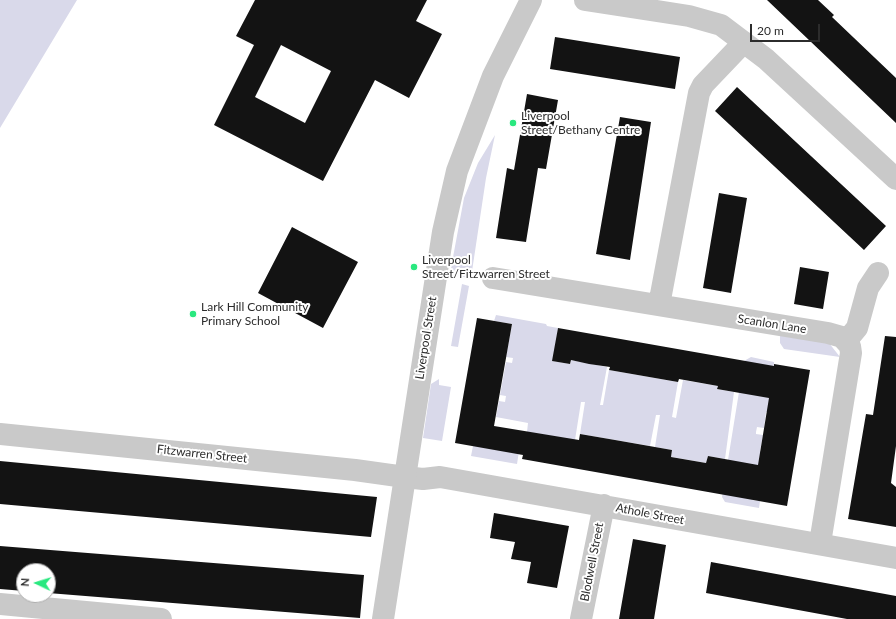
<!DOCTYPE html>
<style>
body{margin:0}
#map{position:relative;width:896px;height:619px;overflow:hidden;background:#fff;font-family:Lato,sans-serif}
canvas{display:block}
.north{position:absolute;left:16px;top:563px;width:40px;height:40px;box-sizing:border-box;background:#fff;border:1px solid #ababab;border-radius:50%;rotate:274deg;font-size:11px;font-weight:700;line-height:16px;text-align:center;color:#2c2c2c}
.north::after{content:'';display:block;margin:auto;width:14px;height:18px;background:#29e87f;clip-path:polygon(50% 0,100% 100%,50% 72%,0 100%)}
.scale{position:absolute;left:750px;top:24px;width:70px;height:18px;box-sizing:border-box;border:2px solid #2c2c2c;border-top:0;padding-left:5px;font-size:12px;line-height:14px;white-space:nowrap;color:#2c2c2c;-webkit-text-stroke:3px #fff;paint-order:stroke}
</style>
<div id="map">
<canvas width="896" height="619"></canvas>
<div class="north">N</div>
<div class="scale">20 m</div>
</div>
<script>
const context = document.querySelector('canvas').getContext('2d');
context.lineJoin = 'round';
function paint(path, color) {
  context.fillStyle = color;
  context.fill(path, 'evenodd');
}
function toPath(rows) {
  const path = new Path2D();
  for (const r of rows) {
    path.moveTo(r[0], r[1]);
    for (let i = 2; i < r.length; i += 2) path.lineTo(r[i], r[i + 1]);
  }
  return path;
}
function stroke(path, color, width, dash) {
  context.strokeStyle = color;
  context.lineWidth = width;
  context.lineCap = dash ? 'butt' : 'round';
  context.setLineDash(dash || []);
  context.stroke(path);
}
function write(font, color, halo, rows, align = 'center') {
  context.font = font + ' Lato,sans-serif';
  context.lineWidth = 4;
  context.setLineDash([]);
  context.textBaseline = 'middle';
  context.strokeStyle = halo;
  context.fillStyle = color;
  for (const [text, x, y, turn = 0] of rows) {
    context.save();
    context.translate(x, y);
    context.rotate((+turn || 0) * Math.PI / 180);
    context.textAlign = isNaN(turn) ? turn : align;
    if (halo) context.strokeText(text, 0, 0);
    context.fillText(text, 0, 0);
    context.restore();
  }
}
const green = toPath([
 [0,0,77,0,0,128],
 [495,135,486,178,471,278,456,276,451,268,464,198,478,163],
 [462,284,469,286,458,347,451,346],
 [496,315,546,324,547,326,558,328,553,361,570,364,571,360,607,367,600,405,603,405,609,370,678,382,672,417,676,418,683,380,718,386,717,389,734,392,725,459,708,456,706,463,689,460,671,457,672,450,655,447,660,415,656,415,650,446,580,434,585,402,581,402,575,440,527,432,528,423,496,417,499,401,505,402,506,396,500,395,506,362,512,363,513,358,506,357,512,324,494,321],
 [780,334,829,343,840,357,784,349,780,343],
 [751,357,774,362,774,364,772,380,773,413,766,412,764,428,757,427,756,432,756,434,763,435,760,451,767,452,755,484,752,500,760,501,759,508,725,502,722,497,744,361],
 [439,379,439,385,451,387,442,441,423,438,431,384],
 [521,438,517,464,471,456,473,446]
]);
const building = toPath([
 [255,0,427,0,416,21,442,34,409,98,375,80,323,181,214,125,254,45,236,36],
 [281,45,331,71,305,123,255,97],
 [767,0,818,0,834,15,832,17,896,78,896,123],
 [555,37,680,57,675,89,550,69],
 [737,87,886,226,864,250,715,111],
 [527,94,558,100,546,169,538,168,526,242,496,238,507,168,514,170],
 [620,117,651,122,630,260,596,254],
 [719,193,747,198,731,293,703,288],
 [292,227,358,262,323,328,258,293],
 [800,267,829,272,823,309,794,304],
 [477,318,512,324,494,426,579,440,580,434,615,440,672,450,671,457,706,463,708,456,758,465,769,398,717,389,718,386,679,379,678,382,609,370,610,367,589,364,571,360,570,364,552,361,558,328,774,366,774,364,810,370,787,506,522,459,523,455,455,443],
 [885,336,896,337,896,446,891,483,896,487,896,527,848,519,866,414,873,415],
 [0,461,377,497,371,537,0,504],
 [494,513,569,526,557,588,527,583,531,562,511,559,515,542,490,538],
 [633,539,666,545,654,619,619,619],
 [0,546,364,575,360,618,48,593,48,571,24,571,24,591,0,589],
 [711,562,896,596,896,619,847,619,706,593]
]);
const minor = toPath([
 [585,0,689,16,721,25,766,59,896,179],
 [493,278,828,333,842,337,850,346,851,353,820,543],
 [659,305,699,93,703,85,744,42],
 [847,340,857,328,868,288,878,273],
 [405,477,423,479,440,477,896,558],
 [0,604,161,619],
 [581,619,604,505]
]);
const tertiary = toPath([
 [0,434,355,470,405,477],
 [383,619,443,232,457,171,493,76,531,0]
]);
const markers = [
 [513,123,4,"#29e87f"],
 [414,267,4,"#29e87f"],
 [193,314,4,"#29e87f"]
];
const poiNames = [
 ["Liverpool",521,116],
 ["Street/Bethany Centre",521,130],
 ["Liverpool",422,260],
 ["Street/Fitzwarren Street",422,274],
 ["Lark Hill Community",201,307],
 ["Primary School",201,321]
];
const streetNames = [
 ["Scanlon Lane",772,324,9],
 ["Liverpool Street",426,338,-81],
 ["Fitzwarren Street",202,454,6],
 ["Athole Street",650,514,11],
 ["Blodwell Street",592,562,-79]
];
paint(green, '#d9d9ea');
paint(building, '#131313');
stroke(minor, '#c9c9c9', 22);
stroke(tertiary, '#c9c9c9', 22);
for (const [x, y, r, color] of markers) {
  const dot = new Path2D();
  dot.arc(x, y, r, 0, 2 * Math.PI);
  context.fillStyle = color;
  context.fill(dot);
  stroke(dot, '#fff', 1.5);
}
write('12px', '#2c2c2c', '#fff', poiNames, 'left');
write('12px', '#2c2c2c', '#fff', streetNames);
</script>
